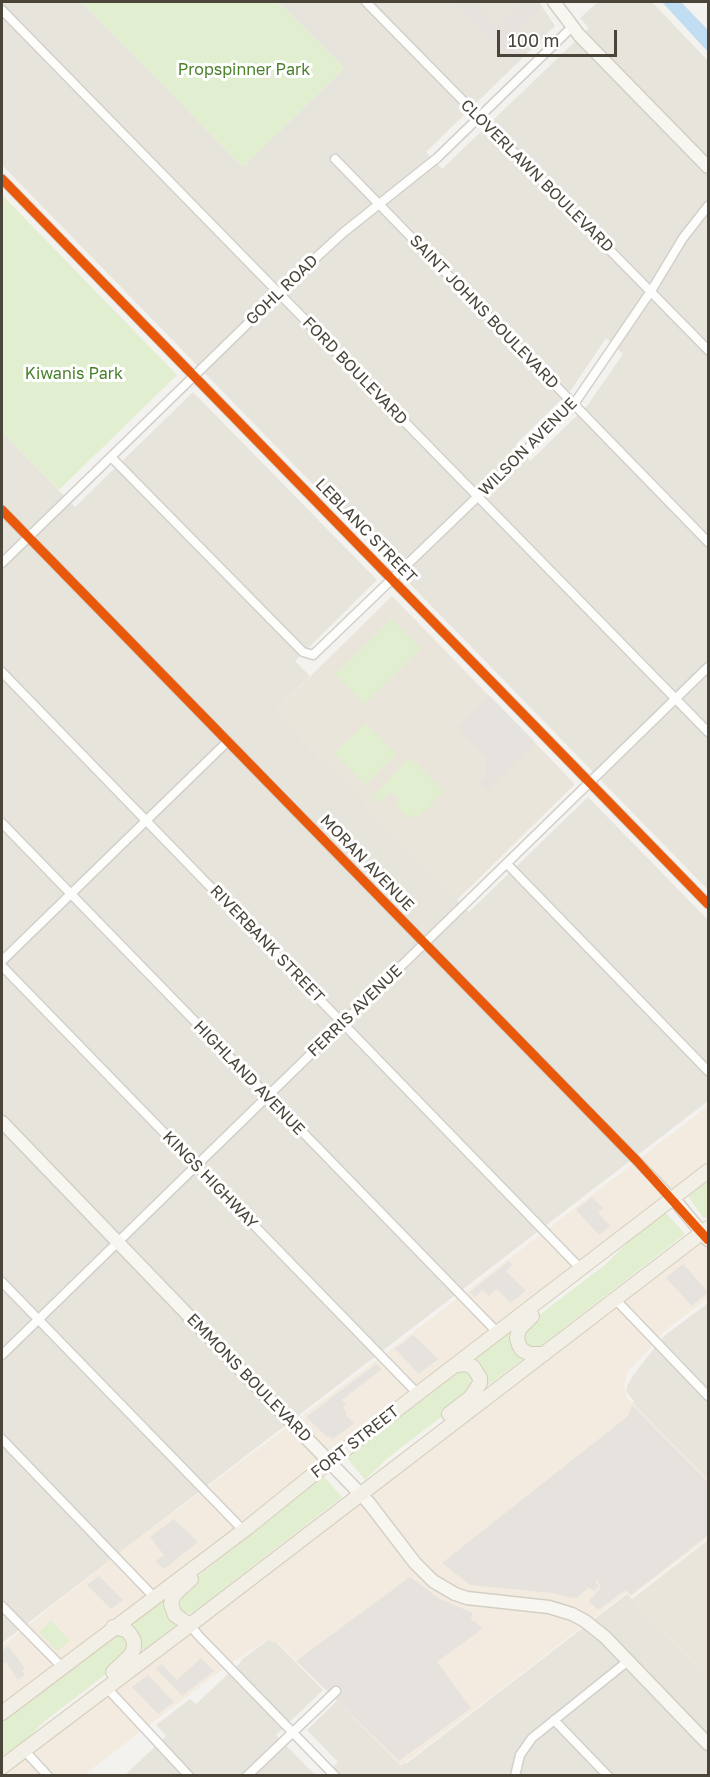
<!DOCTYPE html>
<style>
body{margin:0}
#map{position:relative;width:710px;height:1777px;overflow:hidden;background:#f4f2ee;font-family:"Golos Text",sans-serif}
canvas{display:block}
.frame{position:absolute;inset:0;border:3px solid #4b4439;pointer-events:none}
.scale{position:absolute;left:497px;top:30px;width:120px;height:27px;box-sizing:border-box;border:3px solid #4b4439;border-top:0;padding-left:8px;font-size:18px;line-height:21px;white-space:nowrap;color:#4b4439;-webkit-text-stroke:4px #fff;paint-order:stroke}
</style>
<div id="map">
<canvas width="710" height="1777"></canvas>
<div class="frame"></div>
<div class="scale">100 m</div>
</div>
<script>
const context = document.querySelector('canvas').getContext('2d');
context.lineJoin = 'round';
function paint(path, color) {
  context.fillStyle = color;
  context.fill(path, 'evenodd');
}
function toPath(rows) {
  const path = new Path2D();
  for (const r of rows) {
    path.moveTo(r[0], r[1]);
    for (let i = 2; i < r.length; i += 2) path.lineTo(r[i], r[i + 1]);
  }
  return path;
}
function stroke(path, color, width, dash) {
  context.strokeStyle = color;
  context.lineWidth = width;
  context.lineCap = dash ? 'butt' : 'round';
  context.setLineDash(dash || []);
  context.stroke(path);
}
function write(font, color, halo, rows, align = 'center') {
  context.font = font + ' "Golos Text",sans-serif';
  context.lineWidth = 6;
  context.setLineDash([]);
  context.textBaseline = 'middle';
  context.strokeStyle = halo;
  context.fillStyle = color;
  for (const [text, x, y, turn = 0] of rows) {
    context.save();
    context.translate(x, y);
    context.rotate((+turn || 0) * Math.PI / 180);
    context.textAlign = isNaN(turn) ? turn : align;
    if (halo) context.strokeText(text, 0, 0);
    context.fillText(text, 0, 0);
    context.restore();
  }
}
const residential = toPath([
 [2,2,82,2,243,167,344,68,278,2,539,2,555,26,426,152,442,169,589,28,580,18,598,2,652,2,708,61,708,890,2,165],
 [606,338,623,354,587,406,530,461,515,445,571,390],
 [193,392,377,580,295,661,310,676,275,711,469,912,588,797,708,920,708,1101,2,1643,2,432,75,507],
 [708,1303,708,1480,632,1403,634,1401,626,1391,627,1386,634,1374,664,1336],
 [627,1594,708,1677,708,1775,324,1775,338,1762,307,1730,338,1700,401,1763,407,1763],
 [268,1640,277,1643,323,1690,276,1735,315,1775,124,1776,166,1736,156,1725,190,1699,196,1704,241,1662,241,1660]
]);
const commercial = toPath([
 [708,1106,708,1171,2,1713,2,1646,115,1556,382,1356],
 [708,1228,708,1298,661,1334,656,1342,628,1371,624,1385,627,1398,708,1480,708,1538,630,1597,626,1593,401,1766,280,1644,267,1640,227,1666,84,1775,2,1776,2,1767]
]);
const education = toPath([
 [392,596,575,784,457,900,275,711],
 [708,1540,708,1677,632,1599]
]);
const green = toPath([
 [82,2,278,2,344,68,243,167],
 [2,195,177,375,59,490,2,432],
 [392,619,421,649,364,704,335,674],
 [366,723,397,754,365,785,334,753],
 [409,758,414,763,415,761,441,789,441,795,417,818,413,815,408,819,395,805,400,800,392,792,379,803,373,797],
 [708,1181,708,1216,704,1219,688,1196],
 [664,1214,667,1214,685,1234,538,1348,529,1348,524,1341,525,1334,533,1320,606,1264,630,1240],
 [509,1333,513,1351,522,1360,487,1386,483,1369,474,1360],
 [460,1371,469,1372,472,1380,471,1387,457,1405,390,1456,365,1480,347,1458,348,1457],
 [323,1476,342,1497,192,1613,182,1612,179,1601,182,1591,188,1584,261,1527,280,1509],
 [164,1598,165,1609,177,1624,143,1651,137,1631,130,1624],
 [51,1621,70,1641,57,1651,39,1632],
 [117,1635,126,1638,128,1641,128,1647,119,1664,45,1721,26,1740,2,1759,2,1722]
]);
const parking = toPath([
 [454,2,476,2,475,3,497,28,526,2,538,2,542,6,509,40,524,56,515,65],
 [490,696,535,742,486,791,479,783,485,777,487,758,458,727],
 [592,1197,603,1208,598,1213,610,1226,599,1235,576,1210],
 [509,1261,512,1265,506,1271,526,1291,510,1303,497,1289,489,1296,482,1290,475,1297,470,1292],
 [683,1264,708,1292,692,1306,666,1278],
 [413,1335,438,1359,419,1374,395,1349],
 [376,1364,382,1369,342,1400,346,1405,343,1408,346,1411,346,1415,354,1423,333,1439,329,1436,327,1437,306,1417],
 [632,1405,708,1482,708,1535,631,1595,625,1590,598,1610,589,1601,601,1587,597,1580,595,1582,599,1586,594,1591,589,1587,578,1597,570,1598,552,1593,470,1585,442,1563,628,1416],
 [174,1519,198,1542,164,1569,162,1568,156,1561,164,1555,150,1537],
 [99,1576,123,1600,111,1609,87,1585],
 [410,1577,440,1599,473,1613,471,1618,472,1621,475,1621,482,1629,437,1662,471,1708,399,1761,296,1661],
 [8,1646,25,1668,22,1670,25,1675,18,1680,7,1663,2,1663,2,1651],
 [201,1658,214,1671,182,1696,156,1669,162,1664,177,1680],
 [148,1675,174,1702,158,1714,132,1687]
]);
const water = toPath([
 [662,2,681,2,708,30,708,52]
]);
const street = toPath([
 [366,2,708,350],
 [2,10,708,732],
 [335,159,708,542],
 [2,179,708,904],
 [111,457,303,652,313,655,574,404,651,291,683,238,708,206],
 [2,510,673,1198],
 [2,563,308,265,344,232,437,158,572,27],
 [2,672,581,1269],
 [2,823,498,1333],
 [507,864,708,1071],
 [2,961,227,742],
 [2,966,418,1394],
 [2,1282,243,1530],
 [615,1299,708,1396],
 [2,1355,708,667],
 [2,1439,154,1597],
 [2,1606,62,1667],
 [190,1625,198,1635,335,1776],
 [106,1687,189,1776],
 [554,1720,608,1776],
 [24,1750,48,1776],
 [247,1776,336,1691],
 [515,1776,520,1755,532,1738,628,1661]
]);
const secondary = toPath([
 [554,2,579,35,708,167],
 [2,1122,369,1503,415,1563,433,1581,455,1594,467,1598,549,1607,572,1614,585,1621,605,1637,708,1744],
 [673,1198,708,1240]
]);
const primary = toPath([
 [532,1316,519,1329,517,1338,519,1345,522,1350,530,1354,544,1354],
 [449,1414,471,1397,480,1383,480,1378,473,1367,466,1364,457,1365],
 [190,1625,175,1615,171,1604,173,1597,179,1590,191,1579],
 [113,1672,131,1655,134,1648,134,1641,130,1634,126,1630,113,1627],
 [2,1713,247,1528,330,1461,708,1171],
 [2,1767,190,1625,708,1228]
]);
const cycleway = toPath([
 [2,179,708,904],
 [2,510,637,1161,708,1240]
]);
const parkNames = [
 ["Propspinner Park",244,70],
 ["Kiwanis Park",74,374]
];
const streetNames = [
 ["CLOVERLAWN BOULEVARD",537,176,45],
 ["GOHL ROAD",282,290,-44],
 ["SAINT JOHNS BOULEVARD",484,312,46],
 ["FORD BOULEVARD",355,371,46],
 ["WILSON AVENUE",528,447,-45],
 ["LEBLANC STREET",366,531,46],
 ["MORAN AVENUE",367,863,46],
 ["RIVERBANK STREET",267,944,46],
 ["FERRIS AVENUE",355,1011,-44],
 ["HIGHLAND AVENUE",249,1078,46],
 ["KINGS HIGHWAY",210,1180,46],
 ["EMMONS BOULEVARD",249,1378,46],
 ["FORT STREET",355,1442,-38]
];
paint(residential, '#e7e4dc');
paint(commercial, '#f3ebdf');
paint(education, '#eae5da');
paint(green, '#e1eecf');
paint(parking, '#e6e3df');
paint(water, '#c0ddf1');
stroke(street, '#d2d0cb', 11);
stroke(secondary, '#d3cfc5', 15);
stroke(primary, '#d6cebb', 16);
stroke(street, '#fdfdfc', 8);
stroke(secondary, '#f7f6f1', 12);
stroke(primary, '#f2efe6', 14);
stroke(cycleway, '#e8590c', 9);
write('16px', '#4a7f2a', '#fff', parkNames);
write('16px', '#4b4439', '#fff', streetNames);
</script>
